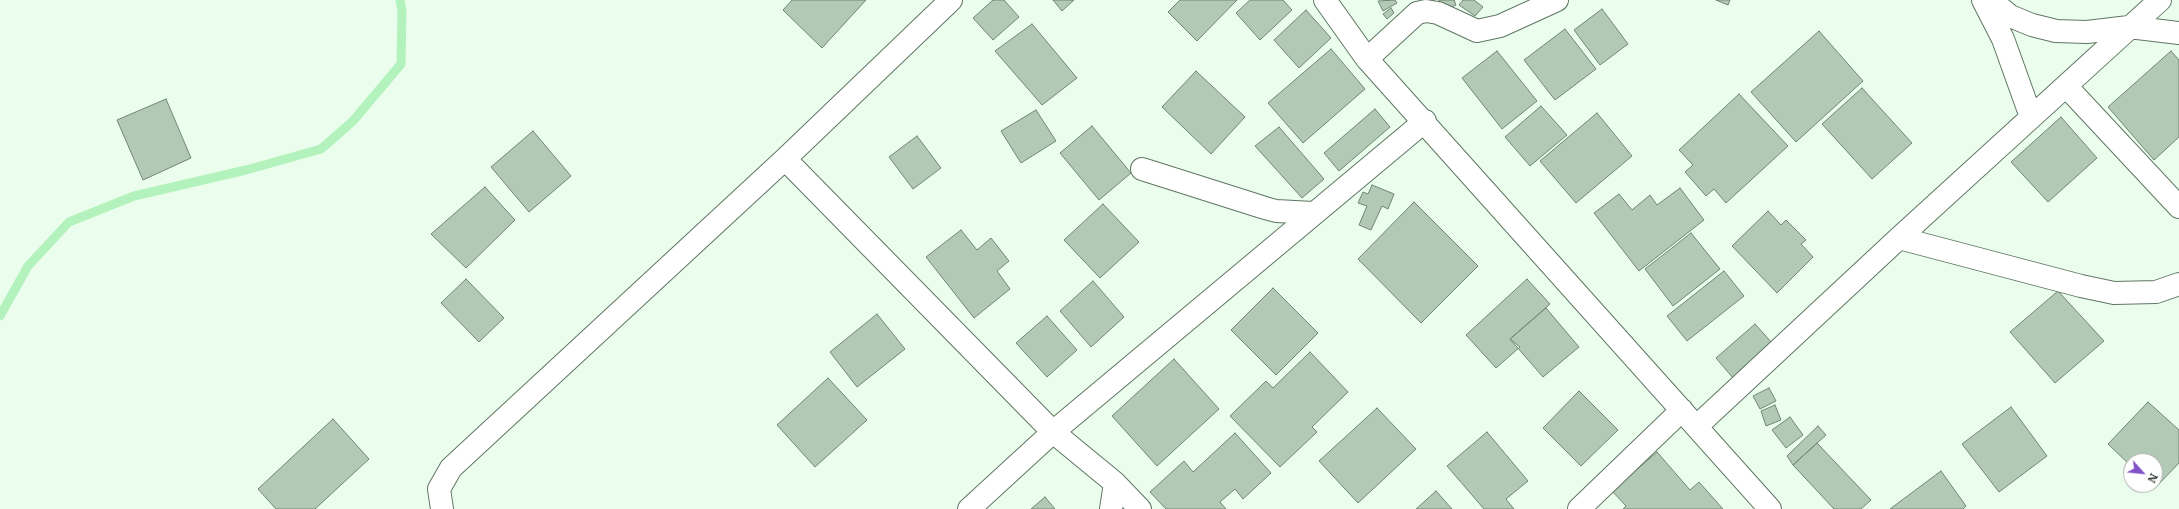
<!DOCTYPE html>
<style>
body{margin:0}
#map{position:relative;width:2179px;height:509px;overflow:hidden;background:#ebfeed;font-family:Merriweather,serif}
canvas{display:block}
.north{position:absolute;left:2123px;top:453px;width:40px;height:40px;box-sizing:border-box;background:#fff;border:1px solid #abaeab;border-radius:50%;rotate:117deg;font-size:11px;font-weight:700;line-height:16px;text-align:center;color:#2c352d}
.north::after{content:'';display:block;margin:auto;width:14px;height:18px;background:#8252ca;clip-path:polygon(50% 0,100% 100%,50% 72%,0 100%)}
</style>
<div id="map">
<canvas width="2179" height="509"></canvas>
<div class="north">N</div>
</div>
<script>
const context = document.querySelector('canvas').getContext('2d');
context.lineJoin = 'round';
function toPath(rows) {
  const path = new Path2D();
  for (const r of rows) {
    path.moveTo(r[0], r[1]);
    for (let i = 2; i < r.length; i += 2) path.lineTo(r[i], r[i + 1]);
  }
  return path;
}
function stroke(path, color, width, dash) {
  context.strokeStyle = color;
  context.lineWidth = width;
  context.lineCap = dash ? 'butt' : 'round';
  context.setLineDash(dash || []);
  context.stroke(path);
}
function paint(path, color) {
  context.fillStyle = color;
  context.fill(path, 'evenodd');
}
const stream = toPath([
 [0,316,28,266,69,222,134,196,246,170,321,149,353,121,401,64,402,11,400,0]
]);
const building = toPath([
 [792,0,866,0,822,48,783,10,792,0],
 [993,0,1004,0,1019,17,993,40,973,18,993,0],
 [1053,0,1074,0,1062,11,1053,0],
 [1180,0,1237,0,1197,41,1168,12,1180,0],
 [1250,0,1283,0,1292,10,1260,40,1236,13,1250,0],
 [1395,0,1397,3,1383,11,1378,1,1395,0],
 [1439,0,1454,0,1456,5,1443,10,1439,0],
 [1463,0,1474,0,1483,7,1475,16,1459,5,1463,0],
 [1716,0,1730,0,1728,5,1716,0],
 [1391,8,1394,13,1387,19,1383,14,1391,8],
 [1602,9,1628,44,1600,65,1574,30,1602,9],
 [1306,10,1331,38,1299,68,1274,40,1306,10],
 [1032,24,1077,78,1042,105,995,51,1032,24],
 [1565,29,1596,69,1555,100,1524,60,1565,29],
 [1819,31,1863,81,1796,142,1751,92,1819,31],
 [1331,49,1365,89,1303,143,1268,103,1331,49],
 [1497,51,1537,101,1502,129,1462,78,1497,51],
 [2171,51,2179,60,2179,137,2154,160,2108,107,2171,51],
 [1196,71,1245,117,1211,154,1162,107,1196,71],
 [1862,88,1912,143,1872,179,1822,124,1862,88],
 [1739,94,1788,146,1726,203,1714,189,1706,196,1685,172,1693,165,1679,150,1739,94],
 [166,99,191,158,143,180,117,120,166,99],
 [1541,106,1567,135,1530,166,1505,137,1541,106],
 [1375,109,1390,127,1339,171,1324,153,1375,109],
 [1036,110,1056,141,1021,163,1001,131,1036,110],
 [1597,113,1632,156,1576,203,1540,161,1597,113],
 [2061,117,2097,158,2048,202,2011,162,2061,117],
 [1092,126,1131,173,1099,200,1060,153,1092,126],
 [1279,127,1324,179,1302,198,1255,146,1279,127],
 [533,131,571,176,529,212,491,167,533,131],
 [917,136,941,168,913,189,889,157,917,136],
 [1372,185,1394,194,1388,209,1382,206,1371,230,1359,225,1367,206,1358,203,1363,192,1368,194,1372,185],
 [485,187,515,220,466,268,431,234,485,187],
 [1680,188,1704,220,1639,271,1594,213,1619,194,1632,210,1650,195,1657,205,1680,188],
 [1414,202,1478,266,1421,323,1358,259,1414,202],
 [1103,204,1139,242,1100,278,1064,240,1103,204],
 [1768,211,1781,225,1786,220,1806,240,1801,244,1813,257,1777,293,1732,246,1768,211],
 [961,230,977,250,991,238,1009,261,997,271,1010,289,974,318,926,257,961,230],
 [1691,233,1720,269,1673,306,1645,269,1691,233],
 [1724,271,1744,296,1687,341,1667,316,1724,271],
 [466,279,504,318,479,342,441,303,466,279],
 [1527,279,1550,304,1510,339,1520,347,1496,368,1466,335,1527,279],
 [1093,281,1124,317,1091,347,1060,311,1093,281],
 [1273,288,1318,333,1276,375,1231,330,1273,288],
 [2058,291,2104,341,2055,383,2010,332,2058,291],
 [1546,308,1579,347,1543,377,1510,339,1546,308],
 [877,314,905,349,857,387,830,352,877,314],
 [1047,316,1077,350,1047,377,1016,343,1047,316],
 [1755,324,1773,344,1733,378,1716,358,1755,324],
 [1310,352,1348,392,1312,427,1317,432,1280,467,1230,416,1266,381,1273,388,1310,352],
 [1174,359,1219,409,1157,466,1112,416,1174,359],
 [828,378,867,420,815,467,777,425,828,378],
 [1769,388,1776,401,1760,409,1753,396,1769,388],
 [1579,391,1618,430,1581,466,1543,428,1579,391],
 [2148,402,2179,430,2179,463,2155,488,2152,485,2155,485,2155,461,2131,461,2131,466,2108,444,2148,402],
 [1775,405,1781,420,1766,426,1761,411,1775,405],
 [2011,407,2047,456,1999,492,1962,444,2011,407],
 [1377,408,1416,449,1358,503,1319,461,1377,408],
 [1790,417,1803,435,1786,448,1772,430,1790,417],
 [333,419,369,459,315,509,276,509,258,489,333,419],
 [1818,426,1826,435,1793,465,1787,456,1818,426],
 [1487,432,1528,481,1506,499,1514,509,1484,509,1447,466,1487,432],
 [1235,433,1271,473,1243,499,1235,489,1220,502,1226,509,1166,509,1150,492,1184,461,1193,472,1235,433],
 [1817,443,1871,500,1861,509,1834,509,1793,465,1817,443],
 [1657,452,1690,490,1699,482,1723,509,1623,509,1626,506,1612,491,1657,452],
 [1941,471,1966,506,1963,509,1890,509,1941,471],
 [1436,491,1452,509,1416,509,1436,491],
 [1045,497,1055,509,1031,509,1045,497]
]);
const minor = toPath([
 [1325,0,1367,59,1770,509],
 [1983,0,2003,39,2031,117],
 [1991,0,2010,16,2032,25,2056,31,2087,32,2129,27,2179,33],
 [1367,59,1417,13,1426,11,1438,13,1477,31,1500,26,1557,0],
 [2066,86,2179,207],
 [785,159,1053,432,1115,483,1140,509],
 [1142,169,1265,208,1276,211,1313,213],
 [1899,238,2081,286,2114,293,2156,292,2179,284],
 [1697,426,1899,238,2160,0],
 [442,509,439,489,451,468,785,159,951,0],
 [969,509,1053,432,1425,121],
 [1111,509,1115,483],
 [1579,509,1682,410]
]);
stroke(stream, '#b3f2bc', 9);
paint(building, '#b2cab5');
stroke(building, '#708673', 1);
stroke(minor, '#607663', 24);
stroke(minor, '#fff', 22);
</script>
